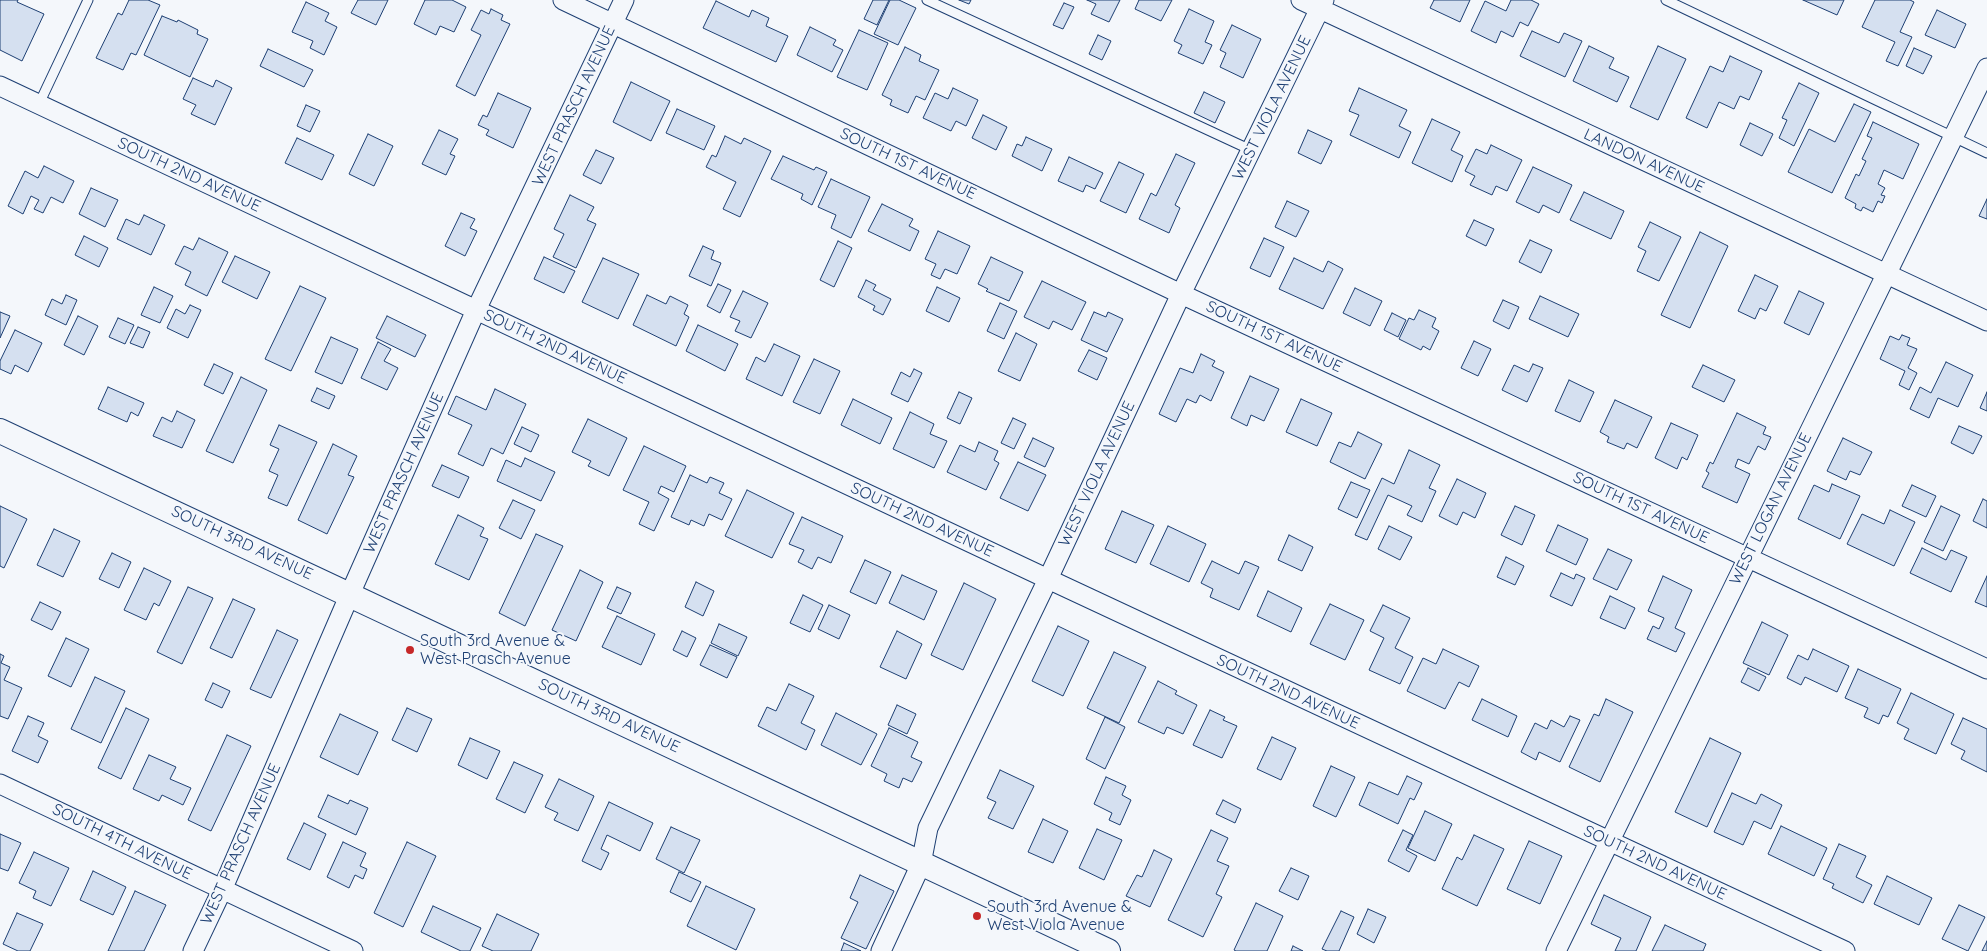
<!DOCTYPE html>
<style>
body{margin:0}
canvas{display:block;background:#f4f7fb}
</style>
<canvas width="1987" height="951"></canvas>
<script>
const context = document.querySelector('canvas').getContext('2d');
context.lineJoin = 'round';
function paint(path, color) {
  context.fillStyle = color;
  context.fill(path, 'evenodd');
}
function toPath(rows) {
  const path = new Path2D();
  for (const r of rows) {
    path.moveTo(r[0], r[1]);
    for (let i = 2; i < r.length; i += 2) path.lineTo(r[i], r[i + 1]);
  }
  return path;
}
function stroke(path, color, width, dash) {
  context.strokeStyle = color;
  context.lineWidth = width;
  context.lineCap = dash ? 'butt' : 'round';
  context.setLineDash(dash || []);
  context.stroke(path);
}
function write(font, color, halo, rows, align = 'center') {
  context.font = font + ' Quicksand,sans-serif';
  context.lineWidth = 4;
  context.setLineDash([]);
  context.textBaseline = 'middle';
  context.strokeStyle = halo;
  context.fillStyle = color;
  for (const [text, x, y, turn = 0] of rows) {
    context.save();
    context.translate(x, y);
    context.rotate((+turn || 0) * Math.PI / 180);
    context.textAlign = isNaN(turn) ? turn : align;
    if (halo) context.strokeText(text, 0, 0);
    context.fillText(text, 0, 0);
    context.restore();
  }
}
const building = toPath([
 [0,0,18,0,17,2,44,14,22,61,0,50,0,0],
 [129,0,148,0,160,5,136,55,131,53,123,70,96,58,118,13,122,15,129,0],
 [358,0,388,0,376,25,351,13,358,0],
 [425,0,452,0,466,7,454,32,440,26,436,35,414,24,425,0],
 [873,0,889,0,877,25,864,19,873,0],
 [890,0,899,0,916,8,898,45,874,34,890,0],
 [959,0,971,0,969,4,959,0],
 [1087,0,1120,0,1109,22,1091,14,1096,4,1087,0],
 [1139,0,1172,0,1161,21,1135,9,1139,0],
 [1434,0,1470,0,1460,22,1430,8,1434,0],
 [1511,0,1531,0,1539,4,1528,26,1520,22,1513,37,1501,31,1496,43,1471,31,1485,1,1506,11,1511,0],
 [1803,0,1844,0,1837,15,1803,0],
 [1875,0,1910,0,1914,2,1900,32,1912,37,1898,66,1886,61,1895,42,1862,27,1875,0],
 [716,1,749,17,752,10,769,18,766,26,788,36,776,62,703,28,716,1],
 [306,2,329,13,325,21,337,27,324,55,310,48,313,41,292,32,306,2],
 [1064,3,1074,7,1063,29,1053,25,1064,3],
 [491,9,503,15,501,20,510,24,475,96,456,86,481,35,471,30,481,10,489,14,491,9],
 [1189,9,1214,21,1205,42,1212,45,1203,64,1178,53,1182,45,1174,41,1189,9],
 [1937,10,1966,24,1955,48,1925,35,1937,10],
 [162,16,177,22,178,20,198,30,197,34,208,39,190,77,144,55,162,16],
 [1232,25,1261,39,1243,78,1220,67,1226,53,1220,50,1232,25],
 [810,27,836,40,833,45,843,50,832,72,797,55,810,27],
 [859,30,888,43,867,90,837,77,859,30],
 [1532,31,1559,43,1564,33,1582,41,1565,77,1520,56,1532,31],
 [1098,35,1111,41,1102,60,1089,54,1098,35],
 [1589,46,1614,58,1609,68,1629,77,1617,102,1573,81,1589,46],
 [1658,46,1686,59,1658,120,1630,107,1658,46],
 [905,47,921,55,919,61,939,70,925,100,916,96,908,113,890,105,892,100,882,95,905,47],
 [1914,48,1932,56,1923,74,1906,66,1914,48],
 [268,49,313,70,304,87,260,66,268,49],
 [1730,56,1762,71,1749,100,1740,96,1734,109,1719,102,1707,128,1686,118,1710,66,1723,72,1730,56],
 [193,78,213,87,216,80,232,88,215,125,191,114,196,105,183,99,193,78],
 [631,82,670,101,651,141,613,122,631,82],
 [1799,83,1819,93,1794,146,1779,138,1787,120,1782,118,1799,83],
 [953,88,978,100,966,126,956,121,951,131,923,118,935,93,948,99,953,88],
 [1359,88,1407,110,1399,126,1411,132,1399,158,1350,135,1359,115,1349,111,1359,88],
 [1204,92,1225,102,1215,123,1194,113,1204,92],
 [498,93,531,108,513,148,486,135,489,130,478,125,483,115,487,117,498,93],
 [1854,104,1871,112,1832,193,1788,172,1809,129,1835,142,1854,104],
 [306,105,320,111,310,132,297,126,306,105],
 [677,109,715,126,704,150,666,133,677,109],
 [983,115,1007,127,996,150,972,138,983,115],
 [1432,119,1460,132,1451,150,1463,156,1452,182,1412,163,1432,119],
 [1873,122,1919,144,1903,179,1884,170,1878,184,1885,188,1881,195,1885,196,1882,203,1878,201,1873,212,1863,207,1861,211,1855,208,1856,204,1845,198,1856,174,1859,176,1866,161,1862,159,1872,138,1867,136,1873,122],
 [1750,123,1773,134,1762,156,1740,145,1750,123],
 [439,130,458,139,450,154,455,156,446,175,422,164,439,130],
 [1308,130,1332,141,1321,164,1298,153,1308,130],
 [368,134,393,146,374,186,349,174,368,134],
 [725,136,741,144,744,138,771,151,740,217,723,209,736,182,706,167,712,155,716,157,725,136],
 [1026,137,1052,149,1042,171,1012,156,1017,144,1022,146,1026,137],
 [297,138,334,155,322,180,285,163,297,138],
 [1491,145,1522,160,1507,191,1496,186,1492,195,1470,185,1475,176,1465,171,1476,149,1487,154,1491,145],
 [596,150,614,158,601,184,583,175,596,150],
 [1176,154,1195,163,1175,205,1180,208,1169,233,1139,219,1151,193,1156,196,1176,154],
 [783,156,814,170,816,167,827,172,812,205,801,199,803,194,771,179,783,156],
 [1069,157,1103,173,1095,189,1086,185,1083,192,1058,181,1069,157],
 [1119,162,1144,174,1126,213,1100,201,1119,162],
 [44,166,74,181,63,203,51,197,43,213,34,209,39,200,31,196,23,214,8,206,25,171,38,178,44,166],
 [1533,167,1572,185,1559,213,1543,205,1539,213,1516,202,1533,167],
 [831,179,870,197,851,238,831,228,836,215,818,207,831,179],
 [91,188,118,200,105,227,79,214,91,188],
 [1584,192,1624,211,1611,239,1570,220,1584,192],
 [570,195,594,207,587,220,596,224,576,268,553,257,564,234,554,229,570,195],
 [1987,199,1987,219,1979,216,1987,199],
 [1287,201,1309,211,1296,237,1275,227,1287,201],
 [882,204,913,219,909,226,919,231,910,251,868,231,882,204],
 [461,213,475,219,470,228,477,231,465,256,445,246,461,213],
 [144,215,165,225,151,255,117,239,126,219,139,225,144,215],
 [1474,220,1494,229,1486,246,1466,236,1474,220],
 [1650,222,1681,237,1659,281,1637,271,1646,251,1638,247,1650,222],
 [938,231,970,246,957,274,945,269,940,279,931,275,936,264,925,259,938,231],
 [1700,232,1728,246,1690,328,1661,315,1700,232],
 [84,236,108,248,99,267,75,255,84,236],
 [199,238,228,252,207,296,185,285,191,272,175,264,184,246,193,250,199,238],
 [1264,238,1284,247,1270,277,1250,268,1264,238],
 [1530,240,1552,250,1541,273,1519,262,1530,240],
 [838,241,852,248,834,287,820,280,838,241],
 [703,246,714,251,711,259,721,263,711,286,689,276,703,246],
 [235,256,270,272,257,299,222,282,235,256],
 [544,257,575,271,564,293,534,279,544,257],
 [991,257,1023,272,1009,301,986,291,988,289,978,284,991,257],
 [603,258,639,274,618,319,582,302,603,258],
 [1294,258,1323,272,1328,261,1343,269,1323,309,1279,289,1294,258],
 [1755,275,1778,286,1766,311,1760,308,1755,319,1738,311,1755,275],
 [866,280,876,285,873,290,891,299,883,315,873,310,875,306,858,297,866,280],
 [1042,281,1086,302,1072,330,1053,321,1049,329,1024,317,1042,281],
 [718,284,731,290,720,313,707,306,718,284],
 [300,286,326,298,291,371,265,359,300,286],
 [154,287,173,296,160,323,141,315,154,287],
 [937,287,960,298,949,322,926,311,937,287],
 [1355,288,1382,301,1370,326,1343,313,1355,288],
 [743,291,768,303,751,338,735,331,740,321,730,317,743,291],
 [1799,291,1824,303,1809,335,1784,323,1799,291],
 [66,295,77,300,66,325,45,315,52,299,62,304,66,295],
 [647,295,666,304,670,296,688,305,684,314,689,317,676,346,633,325,647,295],
 [1540,296,1579,314,1568,337,1529,319,1540,296],
 [1503,300,1519,307,1509,329,1493,321,1503,300],
 [1000,303,1017,311,1004,339,987,331,1000,303],
 [190,305,201,310,188,338,167,328,176,309,185,314,190,305],
 [1419,310,1436,318,1432,327,1439,331,1430,350,1423,346,1421,350,1399,339,1409,318,1414,320,1419,310],
 [0,312,10,316,0,338,0,312],
 [1094,312,1106,317,1108,312,1123,319,1107,352,1081,340,1094,312],
 [1392,313,1406,320,1398,337,1384,330,1392,313],
 [78,316,98,326,84,355,64,345,78,316],
 [387,316,426,335,415,357,376,338,387,316],
 [118,318,134,325,125,344,109,337,118,318],
 [698,325,738,344,725,371,686,351,698,325],
 [138,327,150,332,143,348,130,343,138,327],
 [15,330,42,343,28,372,15,365,11,374,0,369,0,361,15,330],
 [1016,333,1037,344,1020,381,998,371,1016,333],
 [1902,335,1910,338,1907,345,1917,349,1908,368,1917,373,1909,390,1899,385,1905,371,1880,359,1890,336,1899,340,1902,335],
 [331,337,358,349,342,384,315,372,331,337],
 [1474,341,1491,349,1478,376,1461,368,1474,341],
 [378,342,391,349,384,361,398,368,387,390,361,378,378,342],
 [774,344,800,356,782,396,746,379,756,357,765,362,774,344],
 [1089,350,1107,358,1097,380,1078,371,1089,350],
 [1201,354,1215,361,1212,366,1224,372,1211,401,1200,395,1196,403,1187,399,1176,422,1159,414,1180,368,1193,373,1201,354],
 [814,359,840,371,820,414,793,402,814,359],
 [1946,362,1973,375,1958,407,1938,398,1929,418,1910,409,1920,387,1931,393,1946,362],
 [214,364,233,373,223,394,204,385,214,364],
 [1533,364,1543,368,1527,402,1502,390,1514,365,1529,372,1533,364],
 [1703,365,1735,380,1724,402,1692,387,1703,365],
 [914,369,922,373,908,402,891,394,901,372,910,377,914,369],
 [1250,376,1279,389,1264,421,1251,415,1247,426,1231,418,1250,376],
 [241,377,267,390,233,463,206,451,241,377],
 [1569,380,1594,392,1580,422,1555,411,1569,380],
 [108,387,144,403,138,416,131,412,127,422,98,409,108,387],
 [317,388,335,396,329,409,311,401,317,388],
 [495,389,526,404,503,454,491,448,483,466,458,454,472,425,448,414,456,396,486,410,495,389],
 [959,392,972,398,960,424,947,418,959,392],
 [1987,392,1987,411,1980,408,1987,392],
 [853,399,892,418,880,444,841,425,853,399],
 [1301,399,1332,413,1317,446,1286,432,1301,399],
 [1615,400,1652,417,1637,448,1627,443,1624,449,1607,442,1609,437,1600,432,1615,400],
 [177,411,195,420,182,448,153,436,162,417,172,422,177,411],
 [910,412,934,424,930,434,947,441,934,468,893,449,910,412],
 [1737,413,1766,427,1763,434,1771,437,1765,450,1758,446,1749,464,1738,459,1735,467,1750,474,1737,503,1702,487,1709,473,1706,471,1710,462,1713,464,1737,413],
 [1013,418,1026,424,1014,449,1001,443,1013,418],
 [588,419,627,438,609,476,588,466,591,461,572,452,588,419],
 [1671,423,1698,435,1687,460,1682,457,1677,469,1655,458,1671,423],
 [279,425,317,442,287,506,268,498,278,475,269,471,279,449,270,445,279,425],
 [1959,426,1982,436,1973,454,1951,443,1959,426],
 [522,427,539,435,531,452,514,444,522,427],
 [1358,432,1382,444,1365,479,1330,462,1339,442,1351,447,1358,432],
 [1033,438,1054,448,1045,467,1024,457,1033,438],
 [1843,438,1872,452,1860,475,1850,471,1846,480,1827,471,1843,438],
 [979,442,998,451,994,460,999,463,986,490,947,472,960,445,975,452,979,442],
 [333,444,357,456,348,475,354,477,327,534,298,520,333,444],
 [644,446,686,466,674,492,661,486,658,493,669,499,654,531,639,524,649,502,623,490,644,446],
 [1409,450,1440,465,1429,488,1436,491,1422,522,1407,515,1412,506,1388,495,1367,540,1355,535,1382,478,1394,484,1409,450],
 [525,458,555,472,541,501,497,481,506,460,521,467,525,458],
 [1018,462,1046,475,1028,511,1000,498,1018,462],
 [442,465,469,477,459,498,432,486,442,465],
 [690,475,707,483,710,477,724,483,719,493,732,499,722,520,709,514,704,526,691,520,689,525,671,517,690,475],
 [1457,479,1486,493,1475,518,1463,512,1457,525,1439,516,1457,479],
 [1351,482,1370,490,1357,518,1338,509,1351,482],
 [1832,484,1860,496,1840,539,1798,519,1814,485,1829,492,1832,484],
 [1912,485,1936,496,1926,517,1902,506,1912,485],
 [747,490,794,513,772,558,725,536,747,490],
 [1983,499,1987,501,1987,528,1973,521,1983,499],
 [513,500,535,510,521,539,499,528,513,500],
 [0,506,27,519,4,568,0,566,0,506],
 [1515,506,1535,515,1522,545,1501,535,1515,506],
 [1941,506,1960,515,1943,551,1924,542,1941,506],
 [1890,510,1915,522,1894,566,1847,544,1862,514,1884,524,1890,510],
 [1122,511,1154,525,1136,563,1105,549,1122,511],
 [458,515,484,528,480,536,488,539,469,580,435,564,458,515],
 [802,517,843,536,831,563,818,557,812,569,798,562,804,550,789,544,802,517],
 [1558,525,1588,539,1576,565,1546,551,1558,525],
 [1168,526,1206,544,1189,582,1150,564,1168,526],
 [1389,526,1412,537,1400,560,1378,549,1389,526],
 [54,529,80,541,63,577,37,565,54,529],
 [536,534,563,546,525,626,499,613,536,534],
 [1289,535,1313,547,1302,571,1278,560,1289,535],
 [1922,548,1946,560,1951,550,1967,557,1951,592,1910,573,1922,548],
 [1608,549,1632,560,1617,590,1593,579,1608,549],
 [112,553,131,562,119,588,99,579,112,553],
 [1506,557,1524,566,1515,585,1497,577,1506,557],
 [865,560,891,572,876,604,850,592,865,560],
 [1212,561,1239,574,1245,561,1259,567,1239,610,1210,597,1213,589,1201,583,1212,561],
 [144,568,171,581,159,606,154,603,146,620,124,610,144,568],
 [580,570,603,582,576,641,552,630,580,570],
 [1561,573,1574,579,1576,574,1585,578,1572,606,1550,596,1561,573],
 [902,575,937,591,924,620,889,603,902,575],
 [1663,576,1692,590,1675,628,1685,633,1676,652,1647,639,1653,626,1659,629,1664,618,1648,611,1663,576],
 [1987,576,1987,607,1975,602,1987,576],
 [696,582,714,591,703,616,685,607,696,582],
 [964,583,996,599,963,670,931,655,964,583],
 [188,587,213,598,182,664,157,652,188,587],
 [617,587,631,593,621,614,607,608,617,587],
 [1268,591,1302,608,1291,632,1257,616,1268,591],
 [803,595,823,605,810,632,790,623,803,595],
 [1610,596,1635,608,1625,629,1600,618,1610,596],
 [233,599,255,609,232,658,210,648,233,599],
 [40,602,61,612,52,630,31,620,40,602],
 [1330,604,1364,620,1345,660,1310,644,1330,604],
 [829,605,850,615,839,639,818,629,829,605],
 [1383,605,1410,618,1395,648,1413,657,1400,684,1369,670,1384,638,1370,631,1383,605],
 [617,616,655,634,641,665,602,647,617,616],
 [1762,622,1788,635,1769,675,1743,663,1762,622],
 [719,624,747,637,738,656,711,643,719,624],
 [1058,626,1089,641,1063,696,1032,681,1058,626],
 [277,630,298,640,271,698,250,689,277,630],
 [682,631,696,638,687,657,673,650,682,631],
 [897,631,922,644,906,679,880,667,897,631],
 [66,638,89,649,71,687,48,676,66,638],
 [710,645,737,657,727,678,700,665,710,645],
 [1443,649,1479,666,1469,687,1459,682,1445,709,1407,691,1423,658,1436,664,1443,649],
 [1813,649,1849,666,1837,692,1805,677,1801,685,1787,678,1798,655,1808,660,1813,649],
 [1114,652,1146,667,1119,723,1087,708,1114,652],
 [0,654,4,656,1,663,10,667,4,680,22,688,8,719,0,716,0,654],
 [1748,668,1766,677,1759,691,1741,682,1748,668],
 [1858,669,1901,689,1888,717,1883,715,1879,724,1864,717,1868,708,1845,698,1858,669],
 [95,677,125,691,101,743,71,729,95,677],
 [1158,681,1177,691,1175,694,1197,705,1183,734,1167,727,1164,734,1138,722,1158,681],
 [213,683,230,691,222,708,205,700,213,683],
 [789,684,814,696,801,723,815,730,806,750,758,726,767,707,776,711,789,684],
 [1911,693,1954,714,1936,754,1904,739,1909,729,1897,723,1911,693],
 [1482,699,1517,716,1508,737,1472,720,1482,699],
 [1606,699,1633,712,1600,782,1569,767,1594,714,1599,716,1606,699],
 [897,705,916,714,907,734,888,725,897,705],
 [126,708,149,719,121,779,98,768,126,708],
 [407,708,432,719,417,752,392,740,407,708],
 [1210,710,1225,717,1223,720,1237,726,1222,758,1193,745,1210,710],
 [836,713,877,734,861,765,821,745,836,713],
 [340,714,378,732,358,775,320,757,340,714],
 [28,716,44,723,38,736,48,741,38,763,12,751,28,716],
 [1570,716,1580,720,1560,762,1539,752,1536,760,1521,752,1535,723,1547,729,1551,720,1564,727,1570,716],
 [1105,717,1125,727,1105,769,1086,759,1105,717],
 [1963,718,1987,729,1987,772,1961,759,1965,751,1951,744,1963,718],
 [889,728,918,742,911,757,922,762,912,782,903,778,899,788,884,781,887,774,871,766,889,728],
 [227,735,251,746,211,831,188,820,227,735],
 [1272,737,1296,748,1281,780,1257,769,1272,737],
 [470,738,500,751,487,779,458,765,470,738],
 [1710,738,1741,753,1707,827,1675,812,1710,738],
 [149,755,176,767,170,779,191,788,183,805,162,795,159,801,133,789,149,755],
 [514,762,543,775,525,813,496,799,514,762],
 [1331,766,1355,777,1336,817,1313,806,1331,766],
 [1000,770,1034,786,1013,829,988,818,996,802,987,798,1000,770],
 [1407,776,1422,783,1414,800,1410,798,1398,824,1359,805,1369,782,1398,795,1407,776],
 [1106,777,1126,786,1122,795,1131,800,1120,825,1109,820,1112,813,1094,804,1106,777],
 [559,779,594,796,578,831,554,820,558,813,545,807,559,779],
 [1732,793,1756,804,1761,794,1782,805,1771,829,1754,821,1743,845,1714,832,1732,793],
 [328,795,348,804,350,800,368,808,356,835,318,817,328,795],
 [1223,800,1241,809,1235,823,1216,814,1223,800],
 [609,802,653,823,640,851,607,835,601,849,609,853,601,870,582,861,609,802],
 [1425,811,1452,824,1435,861,1408,848,1425,811],
 [1043,819,1068,831,1053,863,1028,852,1043,819],
 [304,823,326,834,310,870,287,859,304,823],
 [1781,826,1827,848,1814,876,1768,854,1781,826],
 [671,827,700,840,684,873,656,859,671,827],
 [1097,829,1122,840,1104,880,1079,868,1097,829],
 [1211,830,1228,838,1217,861,1229,866,1216,894,1222,897,1203,937,1168,920,1211,830],
 [1403,830,1413,835,1406,850,1417,856,1409,872,1388,861,1403,830],
 [0,834,21,843,8,871,0,868,0,834],
 [1474,835,1504,849,1477,906,1442,889,1457,857,1462,860,1474,835],
 [1529,841,1562,856,1540,904,1507,889,1529,841],
 [343,842,366,853,360,866,367,869,363,879,355,875,349,888,327,877,343,842],
 [407,842,436,856,403,927,374,913,407,842],
 [1839,844,1866,856,1856,877,1872,885,1863,903,1832,888,1834,884,1823,879,1839,844],
 [1154,850,1172,859,1150,907,1126,896,1137,875,1142,877,1154,850],
 [34,852,69,868,51,906,33,898,36,891,19,883,34,852],
 [1291,868,1309,876,1298,900,1279,891,1291,868],
 [93,871,126,887,113,915,80,900,93,871],
 [679,872,701,882,691,902,670,892,679,872],
 [860,875,894,891,866,949,841,938,858,902,850,898,860,875],
 [1887,876,1932,898,1919,925,1874,904,1887,876],
 [706,886,755,909,736,950,687,926,706,886],
 [135,891,166,905,144,951,108,951,135,891],
 [1604,895,1651,917,1636,951,1615,951,1621,938,1591,924,1604,895],
 [1256,903,1283,916,1267,951,1236,951,1234,950,1256,903],
 [1959,905,1985,917,1968,951,1942,939,1959,905],
 [433,906,481,928,470,951,461,951,421,932,433,906],
 [1368,909,1386,917,1374,943,1357,934,1368,909],
 [1341,911,1354,917,1339,951,1327,951,1322,949,1341,911],
 [17,913,43,924,30,951,18,951,3,944,17,913],
 [497,914,539,934,531,951,493,951,482,946,497,914],
 [1665,925,1706,944,1703,951,1652,951,1665,925],
 [1987,941,1987,951,1982,951,1987,941],
 [844,943,861,951,841,951,844,943],
 [1293,946,1303,951,1291,951,1293,946]
]);
const service = toPath([
 [927,0,1251,150],
 [1666,0,1987,153],
 [39,104,88,0]
]);
const minor = toPath([
 [563,0,1181,294,1987,669],
 [1301,0,1987,321],
 [0,86,1048,579,1845,951],
 [0,784,353,951],
 [193,951,222,890,350,594,476,310,624,0],
 [881,951,921,864,928,828,1048,579,1181,294,1324,0],
 [1556,951,1987,68]
]);
const tertiary = toPath([
 [0,431,1108,951]
]);
const markers = [
 [410,650,5,"#c62828"],
 [977,916,5,"#c62828"]
];
const streetNames = [
 ["WEST PRASCH AVENUE",574,106,-65],
 ["WEST VIOLA AVENUE",1272,108,-64],
 ["LANDON AVENUE",1644,161,25],
 ["SOUTH 1ST AVENUE",908,164,25],
 ["SOUTH 2ND AVENUE",189,175,25],
 ["SOUTH 1ST AVENUE",1274,337,25],
 ["SOUTH 2ND AVENUE",555,347,25],
 ["WEST PRASCH AVENUE",404,473,-66],
 ["WEST VIOLA AVENUE",1097,474,-65],
 ["SOUTH 1ST AVENUE",1641,508,25],
 ["WEST LOGAN AVENUE",1771,509,-64],
 ["SOUTH 2ND AVENUE",922,520,25],
 ["SOUTH 3RD AVENUE",242,543,25],
 ["SOUTH 2ND AVENUE",1288,692,25],
 ["SOUTH 3RD AVENUE",609,716,25],
 ["SOUTH 4TH AVENUE",122,842,26],
 ["WEST PRASCH AVENUE",241,844,-66],
 ["SOUTH 2ND AVENUE",1655,863,25]
];
const poiNames = [
 ["South 3rd Avenue &",420,641],
 ["West Prasch Avenue",420,659],
 ["South 3rd Avenue &",987,907],
 ["West Viola Avenue",987,925]
];
paint(building, '#d5e0f0');
stroke(building, '#1d3f73', 1);
stroke(service, '#1d3f73', 11);
stroke(minor, '#1d3f73', 21);
stroke(tertiary, '#1d3f73', 26);
stroke(service, '#f4f7fb', 9);
stroke(minor, '#f4f7fb', 19);
stroke(tertiary, '#f4f7fb', 24);
for (const [x, y, r, color] of markers) {
  const dot = new Path2D();
  dot.arc(x, y, r, 0, 2 * Math.PI);
  context.fillStyle = color;
  context.fill(dot);
  stroke(dot, '#f4f7fb', 2);
}
write('16px', '#1d3f73', '#f4f7fb', streetNames);
write('16px', '#1d3f73', '#f4f7fb', poiNames, 'left');
</script>
